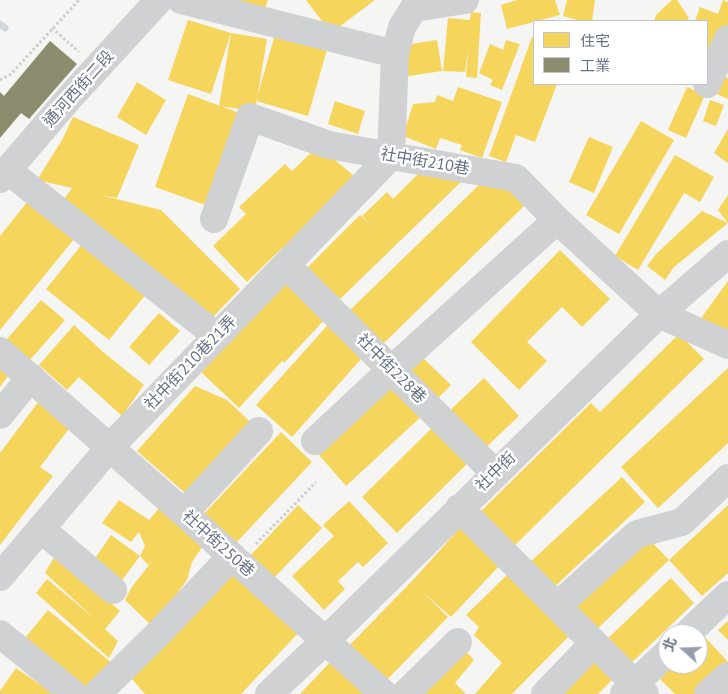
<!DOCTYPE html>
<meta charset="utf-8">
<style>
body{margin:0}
#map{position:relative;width:728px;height:694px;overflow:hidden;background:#f5f5f3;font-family:"PT Sans","Noto Sans TC",sans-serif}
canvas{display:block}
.legend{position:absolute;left:533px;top:20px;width:175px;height:65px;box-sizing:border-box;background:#fff;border:1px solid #c1c6ce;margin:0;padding:6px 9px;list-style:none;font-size:15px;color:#647185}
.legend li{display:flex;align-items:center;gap:10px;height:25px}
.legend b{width:25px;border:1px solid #c1c6ce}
.north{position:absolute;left:658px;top:624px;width:50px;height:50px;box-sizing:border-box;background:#fff;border:1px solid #c1c6ce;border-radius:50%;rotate:290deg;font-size:14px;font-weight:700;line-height:20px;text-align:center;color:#647185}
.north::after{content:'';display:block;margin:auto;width:18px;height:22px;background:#979fac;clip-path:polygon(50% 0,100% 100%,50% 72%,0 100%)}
</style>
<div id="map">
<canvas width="728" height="694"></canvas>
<ul class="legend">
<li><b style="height:14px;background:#f6d55c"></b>住宅</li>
<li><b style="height:14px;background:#8c8c6e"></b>工業</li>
</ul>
<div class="north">北</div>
</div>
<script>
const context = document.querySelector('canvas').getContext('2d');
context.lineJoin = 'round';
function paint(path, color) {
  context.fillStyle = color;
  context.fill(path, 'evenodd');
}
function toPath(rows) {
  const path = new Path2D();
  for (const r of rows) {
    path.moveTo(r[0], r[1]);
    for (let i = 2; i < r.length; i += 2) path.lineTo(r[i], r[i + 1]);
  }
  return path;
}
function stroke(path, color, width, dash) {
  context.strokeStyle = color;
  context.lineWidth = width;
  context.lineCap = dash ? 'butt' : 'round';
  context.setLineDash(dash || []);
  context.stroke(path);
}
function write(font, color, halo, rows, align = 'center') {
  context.font = font + ' "PT Sans","Noto Sans TC",sans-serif';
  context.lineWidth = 5;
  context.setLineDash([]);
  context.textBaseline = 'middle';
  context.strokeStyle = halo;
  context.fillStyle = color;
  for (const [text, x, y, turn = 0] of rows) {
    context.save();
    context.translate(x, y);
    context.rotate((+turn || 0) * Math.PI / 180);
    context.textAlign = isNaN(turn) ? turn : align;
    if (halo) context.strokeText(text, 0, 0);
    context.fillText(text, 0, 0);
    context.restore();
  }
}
const homes = toPath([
 [241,0,268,0,263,14,239,4],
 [306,0,375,0,331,33],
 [517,0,555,0,560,15,507,29,501,5],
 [567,0,595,0,592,21,581,21,563,16],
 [672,0,677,0,689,18,687,21,654,21,656,15],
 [723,0,728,2,728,39,716,73,728,78,728,99,708,90,707,79,707,21,695,21,700,7,718,14],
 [471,12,481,13,477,78,466,77,468,48,465,72,443,71,448,18,470,20],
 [188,20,231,33,267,39,255,111,219,106,231,33,211,94,168,80],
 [276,31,328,46,308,116,256,101],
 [532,37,534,37,534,84,557,84,535,142,516,135,506,162,489,156],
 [437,40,442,71,402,77,398,46],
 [506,40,520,44,502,90,490,85,493,80,479,73,490,44,503,50],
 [137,82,166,100,146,135,117,117],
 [458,87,502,102,482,158,460,150,462,145,440,138,436,149,403,136,413,104,435,102,437,95,453,101],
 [687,87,705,95,686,138,668,130],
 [188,94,245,115,211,207,155,187],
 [710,100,724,105,716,126,703,121],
 [335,101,365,111,358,134,328,124],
 [73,117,139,145,117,198,100,195,161,210,240,289,207,323,143,260,119,252,62,202,72,188,37,180,62,140],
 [641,121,674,140,619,234,586,215],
 [728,129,728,163,714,153],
 [589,137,613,147,594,193,569,182],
 [318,146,359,180,280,250,247,282,213,246,246,214,239,207,285,164,292,171],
 [675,155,714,177,700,202,684,193,638,270,615,256],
 [426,166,465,178,339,300,308,267,360,215,376,231,362,216,387,192,393,199],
 [484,180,496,180,525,205,382,345,349,311],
 [728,195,728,223,718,210],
 [32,196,79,233,0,330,0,236],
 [702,211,728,223,674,267,665,280,647,266,656,254],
 [83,243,146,294,109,340,46,289],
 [560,250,610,299,582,327,562,307,527,342,547,361,519,390,471,342],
 [289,277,329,315,284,363,282,361,239,408,201,372],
 [728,281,728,345,693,329],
 [41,300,65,320,30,360,7,339],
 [159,313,180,331,149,365,129,347],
 [334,318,369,350,292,437,256,405],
 [74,325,102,351,144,385,122,416,79,377,67,390,39,365],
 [679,334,704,359,512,548,479,513,591,403,600,412],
 [420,355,451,385,436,400,405,370],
 [0,358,14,368,0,387],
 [728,368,728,443,658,508,621,467],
 [484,378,519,416,482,451,447,413],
 [397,383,425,413,346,486,319,455],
 [195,386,227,400,256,427,191,498,137,451],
 [42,397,74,422,40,467,53,476,0,545,0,453],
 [437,423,472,459,397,533,362,497],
 [281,432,312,462,234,545,203,515],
 [622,477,645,502,550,591,527,565],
 [119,500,149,520,161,506,203,546,192,562,187,580,153,627,125,600,131,588,153,560,148,565,140,556,145,546,139,532,131,542,102,523],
 [349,501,388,543,363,567,358,562,338,581,345,589,324,610,292,576,334,536,323,525],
 [298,505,322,528,271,581,247,559],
 [728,505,728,573,702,596,669,560,592,634,571,612,647,537,669,560],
 [460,528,500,565,451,617,423,592,448,617,379,688,343,652,412,581],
 [111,535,140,556,120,583,94,560],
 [56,554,120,611,105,629,118,641,109,658,36,593,47,579,95,619,45,573],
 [232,568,302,629,241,694,145,694,132,679],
 [509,573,571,634,512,694,475,694,502,663,474,635,479,627,466,615],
 [671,578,694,603,626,668,603,643],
 [48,610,113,664,90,692,25,638],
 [728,621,728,640,718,630],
 [704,636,728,662,695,694,675,694,660,679,675,664,698,664,698,642],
 [463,648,474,660,455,683,466,694,413,694],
 [591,654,615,677,598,694,550,694],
 [333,659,370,694,300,694],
 [16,668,54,694,0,694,0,691]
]);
const industry = toPath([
 [50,41,77,64,29,119,21,113,0,138,0,92,4,96]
]);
const stream = toPath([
 [0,24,5,28]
]);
const path = toPath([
 [52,28,79,52],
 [0,80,11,74,79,0],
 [256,544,316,482]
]);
const minor = toPath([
 [181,0,395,54],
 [707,84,728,39],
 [7,170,217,336],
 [0,179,71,96,159,0],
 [214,219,250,117,329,145,516,178,557,220,659,314,728,345],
 [286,265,495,473],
 [0,351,184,513,384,694],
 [0,415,31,377],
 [315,441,391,370,557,220],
 [459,508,645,694],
 [184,513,259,431],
 [41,529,113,590],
 [0,577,110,447,391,156,395,54,402,27,414,8,465,0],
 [557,606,637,534,682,522,728,478],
 [0,634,74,694],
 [687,634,728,595],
 [97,694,158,634,232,556],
 [269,694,325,641,659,314,728,254],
 [405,694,458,642],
 [545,694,594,643],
 [624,694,668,652],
 [708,694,728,676]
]);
const streetNames = [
 ["通河西街二段",79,89,-48],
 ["社中街210巷",425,162,10],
 ["社中街210巷21弄",191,363,-46],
 ["社中街228巷",391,369,45],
 ["社中街",496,472,-44],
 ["社中街250巷",218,544,42]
];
paint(homes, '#f6d55c');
paint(industry, '#8c8c6e');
stroke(stream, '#d2d8dc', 7);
stroke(path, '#cdcece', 3, [2.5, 2.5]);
stroke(minor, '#d0d1d2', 28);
write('16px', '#647185', '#fff', streetNames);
</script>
